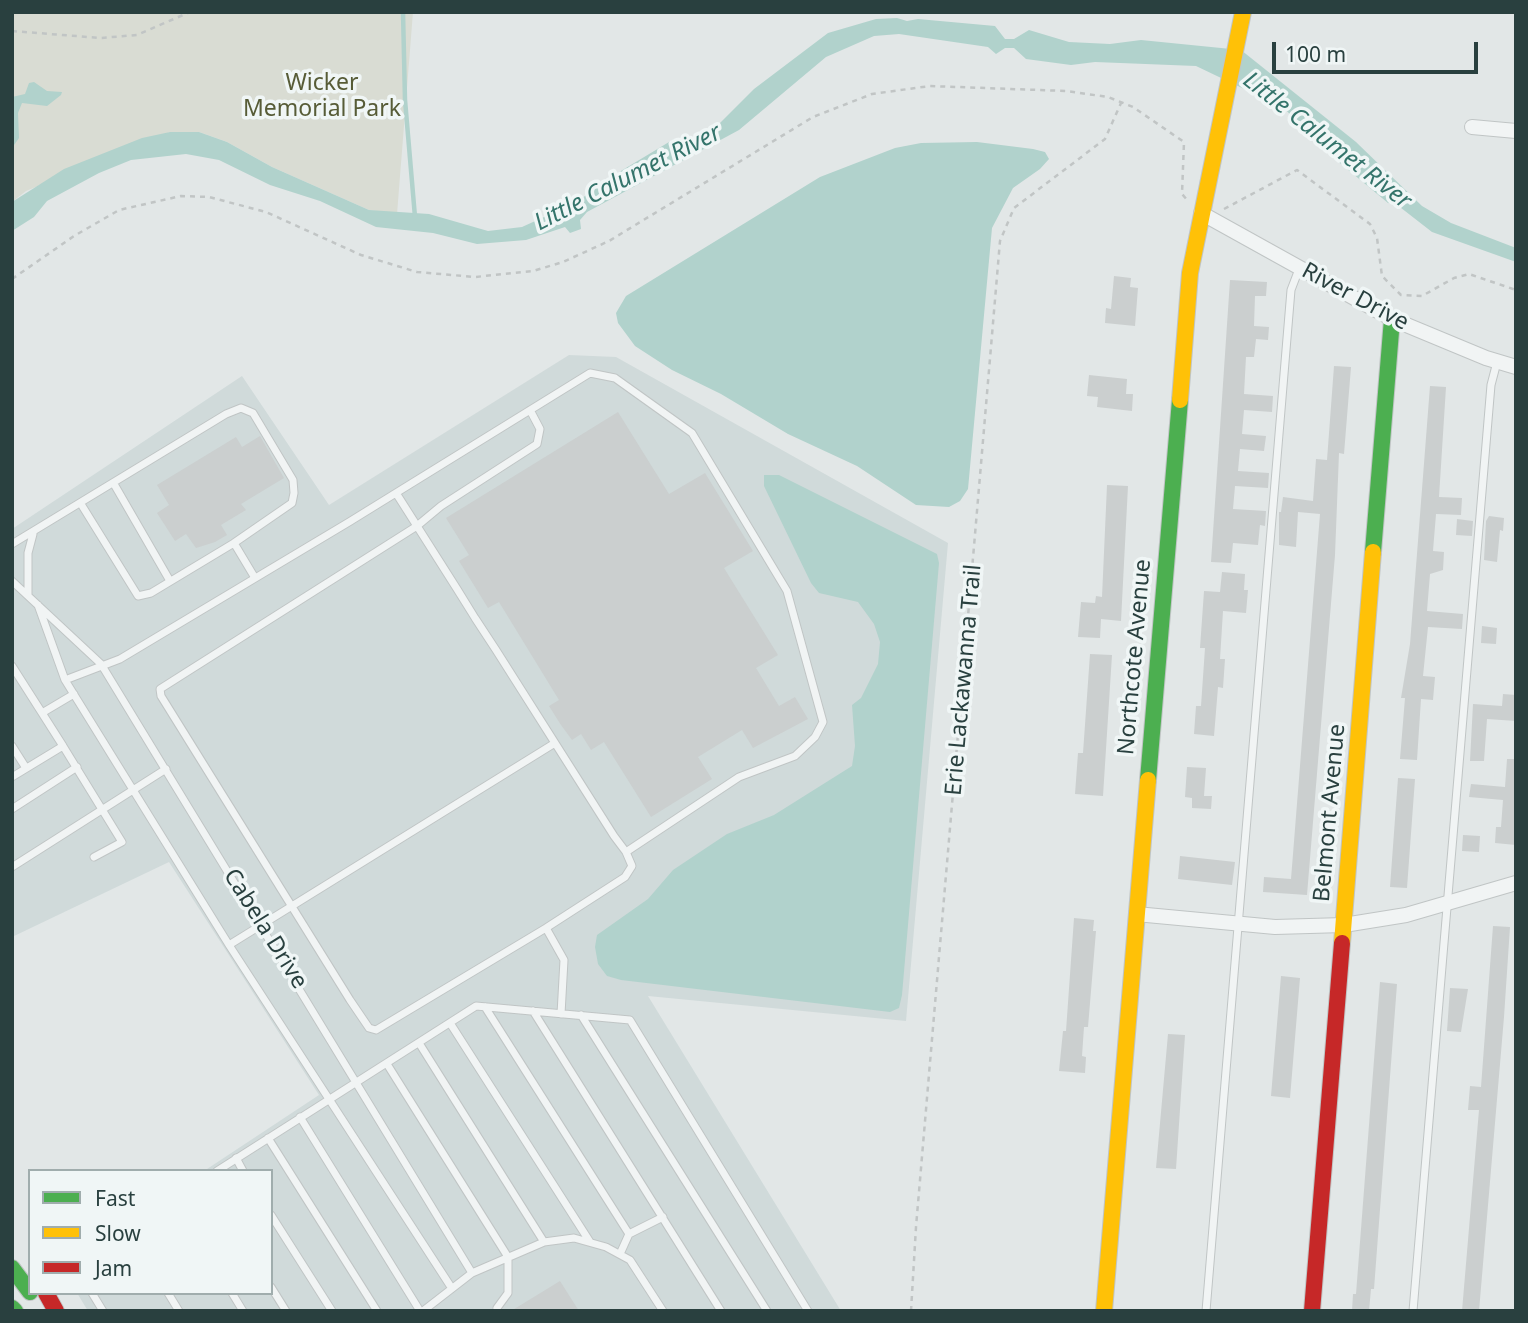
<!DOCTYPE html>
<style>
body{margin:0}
#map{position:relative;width:1528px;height:1323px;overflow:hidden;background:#e2e7e7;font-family:"Noto Sans",sans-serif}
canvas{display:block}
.frame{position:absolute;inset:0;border:14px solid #29403f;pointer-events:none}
.legend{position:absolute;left:28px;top:1169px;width:245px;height:126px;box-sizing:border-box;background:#f0f6f6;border:2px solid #a0adad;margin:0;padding:9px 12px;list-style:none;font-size:21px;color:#29403f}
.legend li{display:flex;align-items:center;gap:14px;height:35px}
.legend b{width:35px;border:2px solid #a0adad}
.scale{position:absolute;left:1272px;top:42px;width:206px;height:32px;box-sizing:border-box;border:4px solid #29403f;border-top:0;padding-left:9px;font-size:21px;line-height:24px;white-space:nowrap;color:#29403f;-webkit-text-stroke:5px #f0f6f6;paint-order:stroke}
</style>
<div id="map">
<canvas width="1528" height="1323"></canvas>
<div class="frame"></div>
<ul class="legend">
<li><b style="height:9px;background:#4caf50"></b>Fast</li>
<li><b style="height:9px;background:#ffc107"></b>Slow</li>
<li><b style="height:9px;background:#c62828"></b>Jam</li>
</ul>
<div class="scale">100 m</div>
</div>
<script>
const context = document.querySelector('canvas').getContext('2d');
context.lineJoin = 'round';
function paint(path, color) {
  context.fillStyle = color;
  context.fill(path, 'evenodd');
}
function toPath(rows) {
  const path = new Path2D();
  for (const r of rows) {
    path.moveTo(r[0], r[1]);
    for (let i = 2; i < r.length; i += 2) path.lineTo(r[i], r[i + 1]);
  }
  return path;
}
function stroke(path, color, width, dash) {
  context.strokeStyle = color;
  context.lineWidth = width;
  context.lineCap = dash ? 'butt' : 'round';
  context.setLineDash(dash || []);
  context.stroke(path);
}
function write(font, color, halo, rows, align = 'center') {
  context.font = font + ' "Noto Sans",sans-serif';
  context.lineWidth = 7;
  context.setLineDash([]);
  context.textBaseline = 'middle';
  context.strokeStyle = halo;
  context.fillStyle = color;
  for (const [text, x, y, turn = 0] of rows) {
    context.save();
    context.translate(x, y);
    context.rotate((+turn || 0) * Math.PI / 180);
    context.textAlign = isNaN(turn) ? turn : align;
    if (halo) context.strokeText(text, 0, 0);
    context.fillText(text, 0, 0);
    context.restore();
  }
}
const built = toPath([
 [569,355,616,357,948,543,906,1021,648,996,841,1311,88,1311,77,1293,271,1293,271,1171,204,1171,319,1095,169,862,12,937,12,529,242,376,329,505]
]);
const green = toPath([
 [12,12,413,12,397,214,369,210,272,167,227,142,199,132,170,132,26,191,12,202]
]);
const water = toPath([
 [897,18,907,21,918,19,995,26,1005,39,1014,39,1029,30,1069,42,1110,44,1141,40,1241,50,1356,142,1422,206,1451,223,1516,248,1516,262,1432,232,1396,204,1388,203,1322,148,1284,108,1196,66,1095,62,1071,65,1026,59,1014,48,1005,48,996,54,988,47,899,34,874,36,826,57,739,130,587,212,580,220,581,229,570,233,565,227,526,240,477,244,433,233,376,227,320,201,270,185,219,160,186,154,131,160,99,173,47,201,34,217,12,231,12,202,64,169,142,138,170,132,199,132,227,142,272,167,369,210,429,214,488,231,522,227,577,202,606,180,674,139,690,140,709,134,754,89,828,33,876,19],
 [34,82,47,91,62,92,61,95,47,106,22,103,18,113,19,138,12,148,12,97,25,94,29,83],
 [977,142,1033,149,1045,152,1049,159,1040,169,1013,188,992,228,968,489,960,501,949,507,916,505,857,466,788,434,721,394,672,370,635,346,618,323,616,313,626,296,820,177,895,148,921,143],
 [764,475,779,475,937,554,939,563,902,995,899,1008,890,1012,621,980,607,976,598,964,595,947,597,935,648,899,673,870,727,834,774,815,852,766,855,746,852,705,861,698,878,664,880,642,874,624,858,602,819,593,811,583,764,486]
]);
const stream = toPath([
 [403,12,405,100,415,217]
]);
const building = toPath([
 [1114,276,1131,278,1130,287,1138,288,1135,326,1105,323,1106,308,1111,309],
 [1230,280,1267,282,1266,296,1255,296,1254,326,1269,327,1268,340,1256,339,1254,357,1246,357,1244,394,1273,396,1272,412,1244,410,1242,434,1266,436,1264,451,1240,449,1238,471,1269,473,1268,488,1235,486,1233,509,1266,511,1265,526,1260,525,1258,545,1233,543,1231,563,1211,562],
 [1334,366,1351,367,1344,454,1339,453,1335,555,1307,895,1263,892,1264,877,1291,879,1320,514,1298,512,1296,547,1279,545,1279,512,1281,512,1283,497,1313,501,1316,459,1327,460],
 [1089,375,1127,379,1126,394,1133,394,1132,411,1097,407,1098,397,1087,396],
 [1430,386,1446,387,1439,497,1462,498,1461,515,1436,514,1433,551,1444,552,1443,570,1430,574,1427,611,1463,614,1462,629,1428,627,1423,676,1435,677,1433,700,1421,699,1417,760,1400,759,1405,698,1401,698,1410,644],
 [618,412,669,494,705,473,753,551,724,568,778,655,756,668,779,706,795,697,808,719,753,748,742,730,698,757,712,779,651,817,604,742,591,750,581,734,572,740,561,725,549,706,559,700,499,602,488,608,459,561,469,555,446,518],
 [260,436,284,478,241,504,246,510,221,525,227,535,215,542,196,548,186,534,175,541,157,513,169,505,157,485,236,437,242,447],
 [1107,485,1128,486,1121,621,1101,619,1100,638,1078,637,1081,602,1095,603,1096,596,1102,597],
 [1489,516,1504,518,1503,531,1500,530,1497,562,1484,560,1486,521],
 [1457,519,1473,521,1472,536,1456,535],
 [1222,572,1245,574,1244,590,1248,590,1246,613,1223,611,1220,659,1225,659,1223,688,1218,687,1214,736,1194,734,1196,706,1201,706,1205,648,1200,648,1204,591,1220,592],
 [1482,626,1497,628,1496,644,1481,643],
 [1090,654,1112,655,1103,796,1075,794,1078,753,1083,753],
 [1503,694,1516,695,1516,721,1487,719,1484,761,1470,761,1473,704,1502,706],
 [1507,759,1516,759,1516,845,1495,843,1496,827,1501,827,1503,800,1469,797,1471,784,1505,787],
 [1187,767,1206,768,1204,796,1212,796,1211,809,1192,808,1192,798,1185,797],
 [1398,778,1415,779,1407,888,1390,887],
 [1463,835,1480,836,1479,852,1462,851],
 [1180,856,1235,862,1232,885,1178,879],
 [1074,918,1094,920,1093,931,1096,931,1088,1027,1084,1027,1082,1056,1086,1057,1085,1073,1059,1071,1063,1031,1066,1031],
 [1493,926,1510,927,1504,1017,1479,1311,1462,1311,1479,1110,1468,1110,1470,1086,1481,1087],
 [1281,976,1300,978,1290,1098,1271,1096],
 [1380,982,1397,984,1374,1289,1371,1289,1369,1311,1352,1311,1353,1294,1356,1294],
 [1450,988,1468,989,1461,1032,1447,1031],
 [1168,1034,1185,1035,1176,1169,1156,1168],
 [560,1281,579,1311,511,1311]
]);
const path = toPath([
 [12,31,101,38,137,35,190,12],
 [1224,209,1297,170,1370,224,1377,238,1382,276,1401,295,1422,296,1454,278,1469,274,1516,290],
 [12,279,74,236,119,210,181,196,209,197,266,212,361,255,417,272,475,277,533,271,563,262,609,241,813,117,872,94,930,86,1066,91,1108,97,1133,107,1184,142,1182,194,1188,201],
 [911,1311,916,1227,1000,241,1014,208,1105,139,1121,103]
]);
const lane = toPath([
 [114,484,170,581],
 [396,493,417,526,457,589,475,618,496,650,614,836,626,852,632,866,625,877,546,928,376,1030,369,1028,350,1000,161,696,160,689,417,526,441,506,537,444,540,429,530,410],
 [81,504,138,596,151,593,234,543],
 [12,544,226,414,241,408,253,413,293,480,294,493,292,503,234,543,255,578],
 [12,581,101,664,472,1273],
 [28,594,28,553,33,534],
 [38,605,65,680,229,945,451,1287],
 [12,666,42,713],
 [65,680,120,659,349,522,590,373,615,378,692,433,787,591,823,722,815,737,795,756,739,777,626,852],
 [12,746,26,768],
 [63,746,122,842,94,857],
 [12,777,63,746,42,713,74,694],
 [12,809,77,767],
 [12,867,166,769],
 [546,928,564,960,561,1014],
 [229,945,555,743],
 [485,1007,629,1234],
 [533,1011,721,1311],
 [581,1015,767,1311],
 [450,1023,590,1242],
 [419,1043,544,1242],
 [387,1064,508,1257,508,1293,497,1308],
 [300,1117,420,1311],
 [268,1138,377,1311],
 [236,1158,243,1171],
 [217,1171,476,1006,630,1020,808,1311],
 [271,1215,332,1311],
 [620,1254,629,1234,663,1217],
 [271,1287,286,1311],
 [92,1293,103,1311],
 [168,1293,179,1311],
 [232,1293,243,1311],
 [423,1311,472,1273,544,1242,574,1238,606,1247,630,1260,663,1311],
 [1206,1311,1291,290,1299,269],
 [1413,1311,1491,385,1497,362]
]);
const street = toPath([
 [1472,127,1516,131],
 [1201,213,1392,319,1486,358,1516,367],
 [1136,914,1275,927,1344,925,1406,915,1516,883]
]);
const fast = toPath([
 [1373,552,1392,319],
 [1148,780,1180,400],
 [12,1268,30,1292],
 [12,1308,15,1311]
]);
const slow = toPath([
 [1180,400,1190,273,1243,12],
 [1342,943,1373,552],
 [1104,1311,1148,780]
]);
const jam = toPath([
 [46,1293,56,1311],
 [1312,1311,1342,943]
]);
const parkNames = [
 ["Wicker",322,83],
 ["Memorial Park",322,109]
];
const streetNames = [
 ["River Drive",1355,297,28],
 ["Northcote Avenue",1135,657,-85],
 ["Erie Lackawanna Trail",964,680,-85],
 ["Belmont Avenue",1330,813,-85],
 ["Cabela Drive",265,929,58]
];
const waterNames = [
 ["Little Calumet River",1327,141,38],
 ["Little Calumet River",628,178,-27]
];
paint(built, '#d0dada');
paint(green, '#d9dcd3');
paint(water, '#b1d2cc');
stroke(stream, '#b1d2cc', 4.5);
paint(building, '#cbcfcf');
stroke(lane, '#c0c5c5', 9);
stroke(street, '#c0c5c5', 16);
stroke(fast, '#c0c5c5', 18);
stroke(slow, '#c0c5c5', 18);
stroke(jam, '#c0c5c5', 18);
stroke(path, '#c1c5c5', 2.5, [5, 5]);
stroke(lane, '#f1f4f4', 7);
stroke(street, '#f1f4f4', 14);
stroke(fast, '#4caf50', 16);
stroke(slow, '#ffc107', 16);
stroke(jam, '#c62828', 16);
write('23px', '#575c37', '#f0f6f6', parkNames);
write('23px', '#29403f', '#f0f6f6', streetNames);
write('italic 24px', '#34746b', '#f0f6f6', waterNames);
</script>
